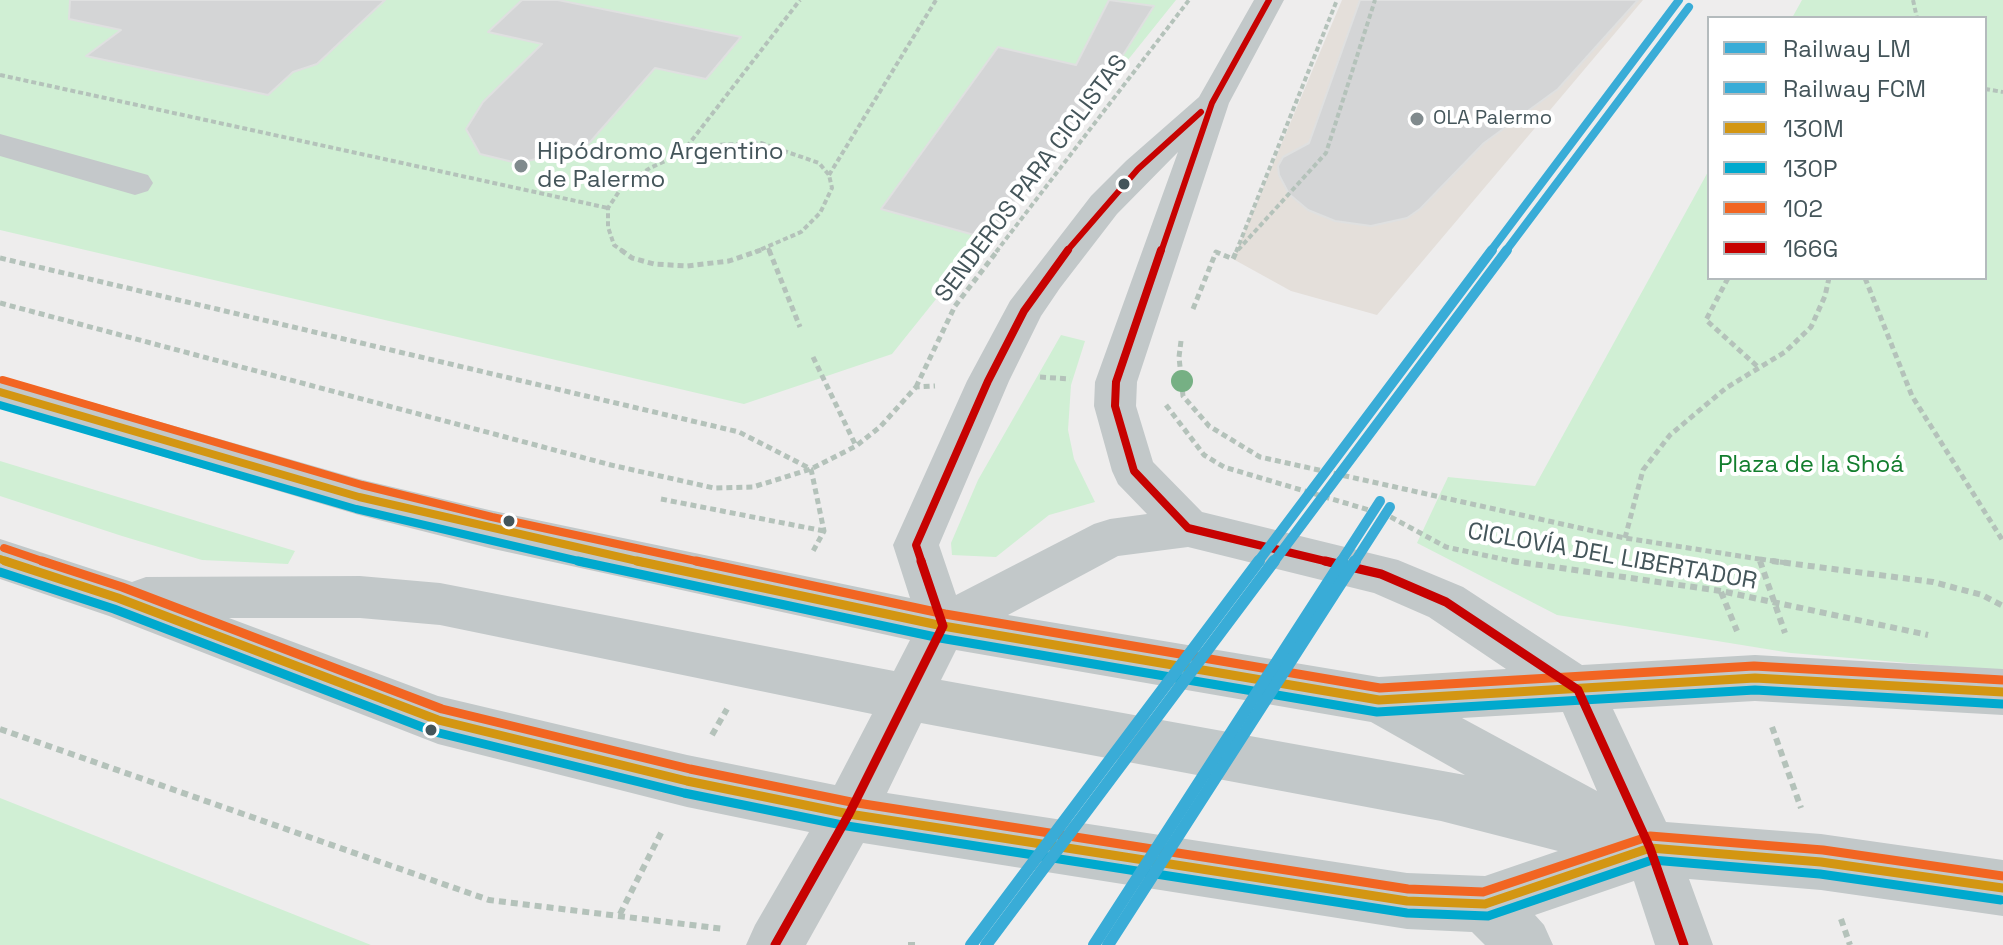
<!DOCTYPE html>
<meta charset="utf-8">
<style>
body{margin:0}
#map{position:relative;width:2003px;height:945px;overflow:hidden;background:#eeeded;font-family:"Space Grotesk",sans-serif}
canvas{display:block}
.legend{position:absolute;left:1707px;top:16px;width:280px;height:264px;box-sizing:border-box;background:#fff;border:2px solid #b4bbbd;margin:0;padding:10px 14px;list-style:none;font-size:24px;color:#44555a}
.legend li{display:flex;align-items:center;gap:16px;height:40px}
.legend b{width:40px;border:2px solid #b4bbbd}
</style>
<div id="map">
<canvas width="2003" height="945"></canvas>
<ul class="legend">
<li><b style="height:10px;background:#39acd7"></b>Railway LM</li>
<li><b style="height:10px;background:#39acd7"></b>Railway FCM</li>
<li><b style="height:10px;background:#d39612"></b>130M</li>
<li><b style="height:10px;background:#00a9ce"></b>130P</li>
<li><b style="height:10px;background:#f26522"></b>102</li>
<li><b style="height:10px;background:#c70201"></b>166G</li>
</ul>
</div>
<script>
const context = document.querySelector('canvas').getContext('2d');
context.lineJoin = 'round';
function paint(path, color) {
  context.fillStyle = color;
  context.fill(path, 'evenodd');
}
function toPath(rows) {
  const path = new Path2D();
  for (const r of rows) {
    path.moveTo(r[0], r[1]);
    for (let i = 2; i < r.length; i += 2) path.lineTo(r[i], r[i + 1]);
  }
  return path;
}
function stroke(path, color, width, dash) {
  context.strokeStyle = color;
  context.lineWidth = width;
  context.lineCap = dash ? 'butt' : 'round';
  context.setLineDash(dash || []);
  context.stroke(path);
}
function write(font, color, halo, rows, align = 'center') {
  context.font = font + ' "Space Grotesk",sans-serif';
  context.lineWidth = 8;
  context.setLineDash([]);
  context.textBaseline = 'middle';
  context.strokeStyle = halo;
  context.fillStyle = color;
  for (const [text, x, y, turn = 0] of rows) {
    context.save();
    context.translate(x, y);
    context.rotate((+turn || 0) * Math.PI / 180);
    context.textAlign = isNaN(turn) ? turn : align;
    if (halo) context.strokeText(text, 0, 0);
    context.fillText(text, 0, 0);
    context.restore();
  }
}
const commercial = toPath([
 [1342,0,1643,0,1377,315,1291,291,1233,259]
]);
const green = toPath([
 [0,0,1176,0,892,354,744,404,0,230],
 [1802,0,2003,0,2003,671,1791,653,1557,615,1417,543,1448,477,1535,486,1709,170,1709,278,1985,278,1985,18,1792,18],
 [1061,335,1085,341,1071,385,1068,430,1074,459,1095,502,1049,515,996,557,952,555,951,543,978,480],
 [0,461,295,551,288,564,202,560,122,536,0,496],
 [0,798,371,945,0,945]
]);
const building = toPath([
 [70,0,385,0,317,64,293,72,268,95,86,56,121,30,69,19,70,0],
 [522,0,558,0,741,37,706,79,655,68,584,149,517,163,480,154,466,129,483,102,542,44,488,32,522,0],
 [1109,0,1154,6,1073,134,1069,132,985,238,881,209,998,47,1076,65,1109,0],
 [1360,0,1638,0,1558,89,1484,143,1420,209,1407,218,1371,226,1335,221,1308,210,1289,194,1279,175,1278,166,1283,157,1309,143,1360,0]
]);
const pathFar2 = toPath([
 [1913,0,1917,18],
 [0,75,608,208],
 [1985,89,2003,92],
 [682,153,800,0],
 [829,175,936,0],
 [768,248,770,252],
 [1238,250,1326,153,1375,0],
 [624,252,614,245,608,227,608,208,622,187,650,168,682,153,715,145,761,143,819,163,829,175,832,188,820,213,801,232,755,252],
 [996,252,1189,0],
 [1236,252,1337,0]
]);
const pathFar1 = toPath([
 [621,250,632,258,654,264,687,266,729,261,761,250],
 [769,250,800,327],
 [0,258,739,432,811,469,824,531,812,553],
 [1728,278,1706,320,1758,367],
 [1865,278,1912,396,2003,541],
 [0,303,611,465,714,488,753,487,811,469,856,446,880,427,916,387,935,386],
 [1193,309,1216,252,1233,259,1237,250],
 [1181,341,1179,357,1183,396,1209,426,1260,457,1625,538,1759,559,1760,563],
 [813,357,856,446],
 [1040,377,1070,379],
 [916,387,955,306,998,250],
 [1166,405,1204,455,1224,467,1389,516,1446,547,1521,563],
 [661,499,824,531],
 [1625,538,1643,470,1670,435,1726,388,1785,352,1811,327,1825,296,1829,278],
 [1760,559,1787,563]
]);
const path = toPath([
 [1512,561,1721,591,1928,635],
 [1760,561,1785,633],
 [1772,561,1933,582,1982,595,2003,606],
 [1721,592,1737,631],
 [1772,727,1801,808],
 [0,729,489,900,724,929],
 [712,735,727,709],
 [620,914,663,829],
 [1841,919,1850,945],
 [908,945,919,945]
]);
const minor = toPath([
 [0,134,148,175,153,183,148,191,135,195,0,156,0,134]
]);
const major = toPath([
 [1254,0,1284,0,1229,103,1137,382,1136,406,1153,462,1202,512,1398,560,1463,587,1582,665,1755,655,2003,669,2003,715,1755,701,1613,709,1666,822,1821,834,2003,860,2003,916,1821,890,1689,879,1713,945,1655,945,1634,881,1535,915,1544,925,1553,945,1485,945,1472,932,1407,929,863,843,806,945,746,945,755,925,809,832,687,807,438,744,109,616,0,579,0,539,132,582,146,577,360,576,440,583,894,671,910,640,489,548,359,515,0,408,0,376,359,479,489,510,910,598,893,545,967,381,1010,301,1091,196,1126,161,1199,97,1254,0],
 [1178,152,1095,382,1094,406,1112,471,1118,484,1147,514,1110,519,1094,524,956,595,939,545,1009,381,1041,316,1060,288,1117,214,1178,152],
 [1188,547,1374,593,1429,617,1506,669,1379,677,1008,615,1118,556,1188,547],
 [229,618,360,618,440,625,872,714,835,785,687,755,438,696,229,618],
 [956,650,1371,722,1465,775,941,680,956,650],
 [1563,712,1597,791,1462,718,1563,712],
 [921,723,1441,821,1558,851,1485,876,1407,873,887,793,921,723]
]);
const bus1Far1 = toPath([
 [0,392,359,497,646,563],
 [0,559,11,563]
]);
const bus1 = toPath([
 [5,561,118,598,438,720,687,781,849,814,1407,901,1485,904,1650,848,1821,862,2003,888],
 [637,561,943,626,1379,700,1755,678,2003,692]
]);
const bus2Far1 = toPath([
 [0,405,356,509,587,563]
]);
const bus2 = toPath([
 [578,561,940,638,1377,712,1755,690,2002,704],
 [0,572,114,609,435,732,684,793,847,826,1407,913,1488,916,1652,860,1820,874,2001,900]
]);
const bus3Far1 = toPath([
 [3,380,362,485,492,517,705,563],
 [4,548,48,563]
]);
const bus3 = toPath([
 [42,561,122,587,442,709,690,769,851,802,1408,889,1483,892,1650,836,1823,850,2003,876],
 [696,561,945,614,1380,688,1754,666,2003,680]
]);
const bus4Far2 = toPath([
 [1066,252,1138,169,1201,112],
 [1161,252,1212,103,1269,0]
]);
const bus4Far1 = toPath([
 [1161,250,1116,382,1115,406,1134,471,1188,528,1333,563],
 [922,563,916,545,988,381,1024,311,1068,250]
]);
const bus4 = toPath([
 [1325,561,1381,574,1446,602,1578,690,1650,848,1684,945],
 [775,945,849,814,943,626,921,561]
]);
const rail1Far2 = toPath([
 [1490,252,1679,0]
]);
const rail1Far1 = toPath([
 [1257,563,1492,250],
 [1340,563,1380,501]
]);
const rail1 = toPath([
 [971,945,1259,561],
 [1094,945,1342,561]
]);
const rail2Far2 = toPath([
 [1505,252,1689,7]
]);
const rail2Far1 = toPath([
 [1273,563,1507,250],
 [1354,563,1390,507]
]);
const rail2 = toPath([
 [986,945,1274,561],
 [1108,945,1355,561]
]);
const trees = [
 [1182,381]
];
const markers = [
 [1417,119,8,"#808a8d"],
 [521,166,8,"#808a8d"],
 [1124,184,7,"#44555a"],
 [509,521,7,"#44555a"],
 [431,730,7,"#44555a"]
];
const farPoinames = [
 ["OLA Palermo",1433,119]
];
const poiNames = [
 ["Hipódromo Argentino",537,152],
 ["de Palermo",537,180]
];
const streetNames = [
 ["SENDEROS PARA CICLISTAS",1032,179,-53],
 ["CICLOVÍA DEL LIBERTADOR",1612,557,10]
];
const parkNames = [
 ["Plaza de la Shoá",1811,465]
];
paint(commercial, '#e4dfda');
paint(green, '#d0efd4');
paint(building, '#d4d5d6');
stroke(building, '#dfe0e0', 2);
stroke(pathFar2, '#b4c2ba', 4, [5, 3]);
stroke(pathFar1, '#b4c2ba', 5, [6, 4]);
stroke(path, '#b4c2ba', 6, [7, 5]);
paint(minor, '#c4c8ca');
paint(major, '#c2c8c9');
stroke(bus1Far1, '#d39612', 8);
stroke(bus1, '#d39612', 9);
stroke(bus2Far1, '#00a9ce', 8);
stroke(bus2, '#00a9ce', 9);
stroke(bus3Far1, '#f26522', 8);
stroke(bus3, '#f26522', 9);
stroke(bus4Far2, '#c70201', 6);
stroke(bus4Far1, '#c70201', 8);
stroke(bus4, '#c70201', 9);
stroke(rail1Far2, '#39acd7', 8);
stroke(rail1Far1, '#39acd7', 10);
stroke(rail1, '#39acd7', 12);
stroke(rail2Far2, '#39acd7', 8);
stroke(rail2Far1, '#39acd7', 10);
stroke(rail2, '#39acd7', 12);
context.fillStyle = '#76b084';
for (const [x, y] of trees) {
  context.beginPath();
  context.arc(x, y, 11, 0, 2 * Math.PI);
  context.fill();
}
for (const [x, y, r, color] of markers) {
  const dot = new Path2D();
  dot.arc(x, y, r, 0, 2 * Math.PI);
  context.fillStyle = color;
  context.fill(dot);
  stroke(dot, '#fff', 3);
}
write('20px', '#44555a', '#fff', farPoinames, 'left');
write('24px', '#44555a', '#fff', poiNames, 'left');
write('24px', '#44555a', '#fff', streetNames);
write('24px', '#137e2e', '#fff', parkNames);
</script>
